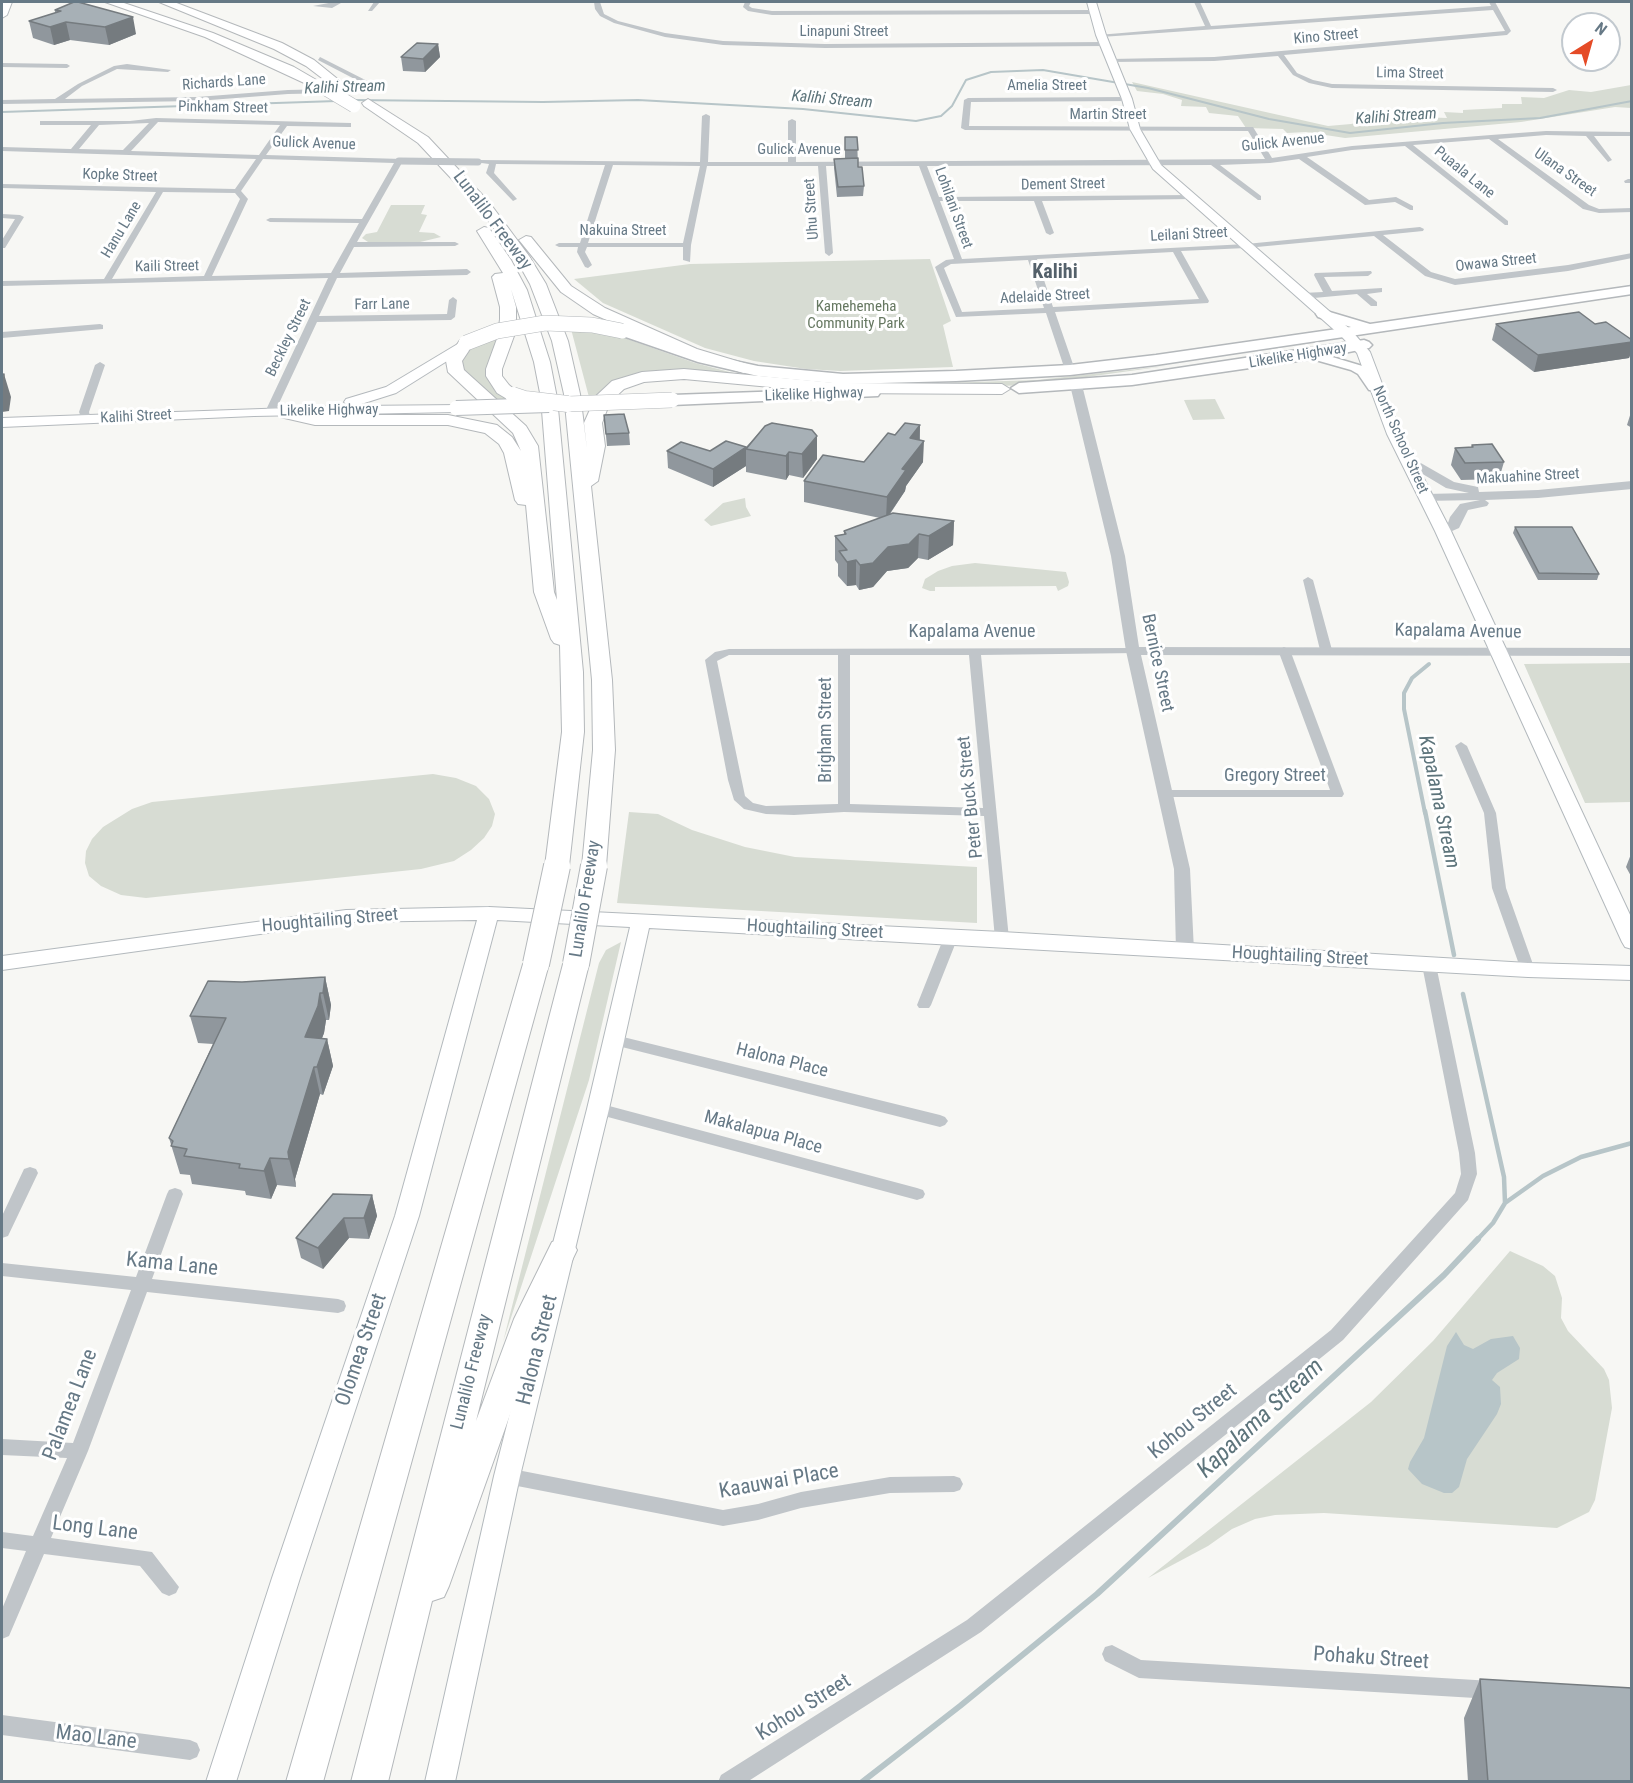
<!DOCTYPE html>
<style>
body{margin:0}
#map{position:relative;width:1633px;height:1783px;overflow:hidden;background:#f7f7f4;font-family:"Roboto Condensed",sans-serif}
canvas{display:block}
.frame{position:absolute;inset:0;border:3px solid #667986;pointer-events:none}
.north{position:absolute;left:1561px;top:12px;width:60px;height:60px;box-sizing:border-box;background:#fff;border:2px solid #c2c9cf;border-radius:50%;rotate:37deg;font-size:16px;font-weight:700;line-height:24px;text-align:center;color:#667986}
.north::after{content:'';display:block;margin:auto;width:21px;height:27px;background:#e54b27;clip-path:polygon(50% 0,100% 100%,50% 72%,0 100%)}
</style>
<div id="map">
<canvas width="1633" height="1783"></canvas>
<div class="frame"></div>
<div class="north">N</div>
</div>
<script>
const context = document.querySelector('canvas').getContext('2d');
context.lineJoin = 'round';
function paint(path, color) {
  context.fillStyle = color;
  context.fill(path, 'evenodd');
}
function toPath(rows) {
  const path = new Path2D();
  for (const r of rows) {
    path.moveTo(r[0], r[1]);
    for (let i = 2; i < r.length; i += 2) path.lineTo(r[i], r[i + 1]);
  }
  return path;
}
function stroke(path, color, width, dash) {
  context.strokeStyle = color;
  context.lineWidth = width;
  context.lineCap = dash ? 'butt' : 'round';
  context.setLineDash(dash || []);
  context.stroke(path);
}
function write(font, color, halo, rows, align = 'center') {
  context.font = font + ' "Roboto Condensed",sans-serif';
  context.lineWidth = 6;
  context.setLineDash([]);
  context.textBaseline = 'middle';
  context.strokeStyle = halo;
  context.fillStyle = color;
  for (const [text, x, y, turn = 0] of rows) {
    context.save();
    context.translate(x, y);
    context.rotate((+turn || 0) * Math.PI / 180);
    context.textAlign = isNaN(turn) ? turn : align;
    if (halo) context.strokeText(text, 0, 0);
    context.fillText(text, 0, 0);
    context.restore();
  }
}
const green = toPath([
 [1132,82,1328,126,1351,124,1375,119,1399,122,1400,119,1420,120,1419,117,1447,118,1444,112,1463,113,1463,110,1502,108,1502,104,1522,104,1521,97,1544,98,1569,90,1591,92,1631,85,1631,108,1615,107,1521,122,1345,138,1306,132,1287,133,1283,129,1246,128,1238,116,1209,113,1206,107,1181,106,1182,100,1163,94,1137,91],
 [391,205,425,205,421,214,427,215,419,232,434,233,441,237,416,243,368,242,362,238,366,234,377,232],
 [930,259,951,321,943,325,953,367,840,371,806,369,754,361,705,348,603,303,574,279,690,264],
 [571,329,619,336,695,363,745,376,851,386,1037,380,1166,366,1029,385,905,389,653,376,590,401],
 [499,337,489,381,495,391,515,401,498,404,463,373,462,358,468,350],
 [1215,399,1225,419,1193,420,1184,400],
 [745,498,746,507,751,516,711,526,704,520,723,503],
 [975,563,1066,572,1069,582,1068,586,1058,591,1056,586,935,587,935,591,930,591,922,588,925,579,938,571,952,566],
 [1631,663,1631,802,1585,803,1524,664],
 [433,774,456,778,476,786,489,799,495,814,492,826,484,838,471,850,454,861,421,869,146,898,121,895,101,886,89,876,85,863,86,851,92,839,103,827,132,809,152,802],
 [629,812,658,814,692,830,745,847,795,857,977,867,977,923,617,903],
 [621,942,589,1080,503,1342,599,963,606,950],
 [1510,1251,1543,1266,1555,1276,1562,1298,1561,1318,1568,1331,1604,1369,1609,1380,1612,1408,1595,1500,1589,1512,1557,1528,1324,1513,1275,1515,1255,1519,1232,1529,1208,1546,1148,1578,1371,1402,1433,1341]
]);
const water = toPath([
 [1456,1332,1464,1345,1473,1349,1491,1339,1513,1336,1520,1348,1519,1359,1497,1373,1492,1380,1500,1387,1501,1404,1497,1414,1467,1459,1459,1487,1452,1493,1444,1493,1422,1484,1408,1469,1410,1462,1424,1438,1447,1346]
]);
const streamFar3 = toPath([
 [351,100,543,102,638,100,803,109,916,121,941,116,952,106,966,80,991,72,1043,70,1148,88,1269,119,1350,133,1443,123,1540,118,1632,101],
 [2,112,337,101]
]);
const streamFar2 = toPath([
 [1425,813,1404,709,1404,693,1412,678,1429,664]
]);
const streamFar1 = toPath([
 [1425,811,1454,955],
 [1463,994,1504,1177,1505,1203,1493,1223,1476,1241],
 [1505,1203,1543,1176,1581,1157,1632,1143]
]);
const stream = toPath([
 [862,1782,960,1706,1097,1594,1444,1275,1478,1239]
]);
const minor = toPath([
 [334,2,341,3,332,8,313,6,334,2],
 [374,2,380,2,372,11,368,11,374,2],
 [594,2,600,2,604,14,618,21,665,33,723,41,825,44,1105,42,1108,44,1105,46,825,48,723,45,665,37,614,23,600,16,595,9,594,2],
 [745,2,751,2,749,6,752,8,772,11,1094,10,1097,12,1094,14,772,15,748,11,743,7,745,2],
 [1194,2,1200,2,1211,26,1491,6,1489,2,1495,2,1511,31,1507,35,1284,55,1297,73,1313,80,1332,84,1553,88,1557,90,1553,92,1332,88,1309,83,1293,75,1278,56,1214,61,1109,62,1111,59,1214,57,1505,31,1493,10,1101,37,1098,35,1205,26,1194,2],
 [320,57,385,90,381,92,288,94,197,101,2,104,2,100,55,99,78,84,114,66,127,64,171,70,168,72,117,69,82,86,65,99,197,97,288,90,372,88,318,60,320,57],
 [2,63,67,64,70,66,67,68,2,67,2,63],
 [1127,97,1131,99,1130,101,971,102,969,126,1250,127,1253,127,1272,158,1352,146,1491,135,1546,131,1632,132,1632,136,1594,136,1612,160,1608,162,1586,136,1546,135,1498,139,1589,205,1599,209,1632,208,1632,212,1599,213,1583,209,1489,139,1413,145,1508,221,1508,225,1505,225,1405,146,1352,150,1307,157,1369,200,1396,197,1413,206,1413,210,1410,210,1395,202,1365,205,1299,159,1270,163,1220,165,1261,196,1261,200,1258,200,1211,165,927,166,939,197,1192,195,1196,197,1192,199,1042,201,1054,233,1050,235,1046,233,1034,201,940,201,962,259,1246,244,1420,227,1424,229,1423,231,1383,235,1431,272,1455,279,1568,265,1632,253,1632,258,1568,271,1455,285,1425,276,1374,236,1246,248,1181,251,1209,301,1208,303,1055,312,1075,370,1070,373,1065,370,1046,313,956,317,935,267,946,260,954,259,919,166,826,166,833,253,829,256,825,253,818,166,707,166,691,245,690,262,683,260,683,247,587,247,585,252,592,265,588,268,585,267,577,252,578,247,559,247,555,245,559,243,580,243,605,165,496,164,494,173,517,199,513,201,486,173,489,164,474,162,478,160,700,162,702,116,706,114,710,116,708,162,788,162,788,121,792,119,796,121,796,162,1265,159,1248,131,965,130,961,128,964,100,968,98,1127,97],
 [613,165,700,166,683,243,588,243,613,165],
 [1173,252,1199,299,1053,307,1037,259,1173,252],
 [1028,260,1044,308,962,312,944,268,951,264,1028,260],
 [156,118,351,123,351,127,348,127,287,126,266,155,402,159,403,161,357,242,455,242,459,244,455,246,354,247,340,273,467,269,471,272,467,275,337,278,319,316,447,314,449,300,453,297,457,300,455,317,451,320,317,322,275,412,270,415,265,412,328,278,2,286,2,281,104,279,156,192,2,188,2,184,235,189,256,159,2,151,2,147,71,149,91,125,40,125,40,121,130,121,156,118],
 [158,122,280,125,259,155,131,151,158,122],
 [149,123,123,150,79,149,99,125,149,123],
 [263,159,394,163,362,219,270,218,266,220,270,222,359,223,331,273,212,276,248,199,241,191,263,159],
 [163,192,235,193,240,199,204,276,112,279,163,192],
 [1628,179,1632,179,1632,183,1625,183,1624,181,1628,179],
 [2,214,20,215,24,217,5,248,2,248,2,240,15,219,2,218,2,214],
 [1371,271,1372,273,1368,276,1324,277,1332,291,1382,288,1382,292,1367,294,1377,302,1377,306,1371,306,1357,294,1303,299,1299,296,1303,293,1323,292,1314,275,1315,273,1371,271],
 [100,324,103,325,103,329,2,338,2,332,100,324],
 [100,362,105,365,89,412,91,420,83,422,79,412,95,365,100,362],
 [1308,577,1313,580,1332,650,1330,652,1322,652,1320,650,1303,580,1308,577],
 [1284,647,1290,650,1344,794,1342,797,1163,797,1161,794,1163,791,1167,790,1330,790,1278,650,1284,647],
 [1133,648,1139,651,1137,653,981,655,1009,939,1002,944,995,939,984,816,844,812,794,815,766,814,744,809,734,800,728,780,705,660,715,652,729,649,1133,648],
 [729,655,838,655,838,804,766,806,753,803,745,796,717,661,729,655],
 [850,655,969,655,983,808,850,804,850,655],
 [1461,742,1467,746,1496,813,1506,888,1535,970,1533,973,1523,973,1521,970,1492,888,1484,813,1455,746,1461,742],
 [951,932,958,937,931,1005,929,1008,919,1008,917,1005,944,937,951,932],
 [1429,960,1436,965,1475,1153,1477,1174,1468,1200,1343,1340,981,1632,747,1782,718,1782,721,1775,967,1620,1331,1330,1455,1193,1461,1174,1459,1153,1422,965,1429,960],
 [615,1035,940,1115,945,1117,948,1121,945,1125,940,1127,610,1044,608,1040,610,1036,615,1035],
 [598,1103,917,1188,923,1190,925,1194,923,1198,917,1200,593,1113,590,1109,593,1105,598,1103],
 [30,1167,36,1169,38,1173,8,1236,2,1238,2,1216,24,1169,30,1167],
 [175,1188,181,1190,183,1194,152,1279,338,1299,344,1301,346,1306,344,1311,338,1313,147,1292,88,1451,51,1538,152,1552,179,1587,176,1593,169,1596,162,1593,140,1566,44,1554,9,1636,2,1639,2,1609,26,1551,2,1548,2,1532,33,1536,67,1458,2,1455,2,1439,73,1443,131,1290,2,1276,2,1263,136,1277,167,1194,169,1190,175,1188],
 [507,1468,723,1510,758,1504,801,1492,890,1477,954,1476,960,1478,963,1484,960,1490,954,1492,890,1493,801,1508,758,1520,723,1526,507,1484,501,1482,498,1476,501,1470,507,1468],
 [1112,1645,1141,1660,1492,1681,1499,1683,1502,1690,1499,1697,1492,1699,1139,1678,1105,1661,1102,1654,1105,1647,1112,1645],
 [2,1715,190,1740,197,1743,200,1750,197,1757,190,1760,2,1735,2,1715]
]);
const tertiary = toPath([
 [1076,382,1082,385,1125,556,1139,647,1632,648,1632,656,1141,655,1190,869,1194,951,1191,955,1179,955,1176,951,1174,869,1126,651,1111,556,1070,385,1076,382],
 [1405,454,1454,482,1478,487,1479,492,1538,490,1632,481,1632,489,1538,498,1485,500,1489,503,1487,506,1468,510,1459,528,1443,535,1437,531,1448,523,1450,517,1460,504,1480,500,1422,501,1420,498,1422,495,1426,494,1469,493,1446,488,1401,461,1399,458,1405,454]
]);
const secondary = toPath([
 [1087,2,1096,2,1106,35,1132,99,1140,129,1161,165,1351,330,1370,352,1401,434,1451,531,1632,919,1632,949,1625,947,1622,942,1435,531,1387,434,1357,353,1341,336,1153,169,1130,129,1122,99,1096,35,1087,2],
 [489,907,1002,932,1528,963,1632,966,1632,980,1528,977,649,928,609,1109,520,1476,455,1782,425,1782,494,1476,587,1109,630,927,497,920,419,1216,300,1578,236,1782,206,1782,272,1578,395,1216,477,920,346,922,2,970,2,956,346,910,489,907]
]);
const primary = toPath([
 [2,2,12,2,7,15,2,18,2,2],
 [466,339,471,340,473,343,471,346,396,393,355,406,461,405,463,408,461,411,456,412,254,416,2,427,2,418,348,406,344,402,346,399,386,387,466,339]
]);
const trunk = toPath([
 [1632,286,1632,294,1156,365,1070,375,956,381,843,384,758,376,698,362,617,334,615,331,622,327,707,355,758,366,843,374,956,371,1070,365,1156,355,1351,327,1318,317,1316,314,1323,310,1370,324,1632,286],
 [1364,340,1369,342,1372,345,1369,348,1329,356,1369,368,1383,387,1381,390,1369,390,1358,374,1351,370,1312,359,1132,385,1019,393,1011,388,1019,383,1132,375,1364,340],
 [872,388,880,393,878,396,672,405,664,400,672,395,872,388]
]);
const motorway = toPath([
 [105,2,121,2,213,33,294,67,325,85,323,88,315,88,205,37,105,2],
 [159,2,174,2,282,43,314,60,345,85,343,88,335,88,306,66,274,49,159,2],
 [368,99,428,137,489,202,529,256,546,284,568,341,580,394,587,449,584,423,596,396,612,381,642,372,684,369,835,383,1002,384,1010,389,1002,394,835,393,684,379,644,382,624,389,610,402,602,423,605,446,598,481,591,486,612,680,615,750,606,866,602,871,594,873,586,871,582,866,593,750,592,680,564,394,552,341,530,284,515,257,479,208,418,143,364,106,362,103,368,99],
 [484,227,489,228,511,260,527,290,550,362,557,398,583,672,584,732,569,866,565,871,557,873,549,871,545,866,562,732,560,645,554,643,551,639,534,592,526,505,518,504,515,500,504,453,499,444,485,433,448,425,315,425,280,417,277,413,280,409,286,408,315,415,448,415,497,425,512,437,521,451,513,433,448,372,446,361,460,340,472,340,474,343,462,361,464,370,526,426,538,446,554,592,557,600,541,398,534,362,511,289,516,307,516,319,514,336,502,369,502,376,509,385,521,395,513,400,507,399,497,393,486,376,486,369,498,336,500,319,500,307,492,277,495,274,503,273,477,231,484,227],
 [526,236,531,237,571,286,605,308,697,349,750,365,752,368,744,373,685,355,593,314,561,292,519,240,526,236],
 [536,956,545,958,549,964,323,1782,286,1782,523,964,527,958,536,956],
 [576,956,585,958,589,964,476,1421,514,1319,552,1242,562,1239,572,1242,577,1250,544,1319,449,1586,444,1597,432,1601,388,1782,351,1782,563,964,567,958,576,956]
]);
const minorBridge = toPath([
 [399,161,478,162]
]);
const primaryBridge = toPath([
 [456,408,549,405]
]);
const trunkBridge = toPath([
 [466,343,497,331,545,323,592,325,622,331],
 [568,404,672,400]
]);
const motorwayBridgeFar2 = toPath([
 [319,85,354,106]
]);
const motorwayBridgeFar1 = toPath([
 [513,395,525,399,568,404]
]);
const motorwayBridge = toPath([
 [536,964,557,866],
 [576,964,594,866]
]);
const wall = toPath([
 [55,10,136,34,109,45,70,40,54,45,33,38,29,21,55,13],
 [438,44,440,57,425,72,403,71,401,57],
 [845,137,857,137,858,167,864,186,863,196,837,197,834,168,834,159,845,158],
 [1496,324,1595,324,1632,342,1632,350,1629,358,1534,372,1492,340],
 [1632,409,1632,428,1627,425],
 [604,415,629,433,630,445,607,446],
 [920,425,920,440,923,462,906,486,905,491,890,514,954,521,953,545,928,560,918,558,908,568,887,571,873,587,859,590,856,585,847,586,838,576,838,564,835,560,835,536,844,534,844,531,880,518,804,502,804,481,864,462,895,435],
 [765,426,817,459,803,478,789,475,786,480,746,472,746,466,713,487,668,468,667,451,710,451,746,447],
 [1472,445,1504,462,1499,479,1461,480,1451,465,1455,448,1471,447],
 [1515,527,1599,574,1597,580,1538,580,1513,533],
 [1631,854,1632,854,1632,878,1626,867],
 [325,977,331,1005,329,1020,326,1020,324,1033,322,1038,327,1039,333,1066,323,1095,320,1094,295,1179,296,1187,277,1185,271,1199,246,1195,245,1191,192,1184,190,1175,180,1174,169,1138,213,1044,198,1043,190,1016,242,982],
 [372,1195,377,1216,369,1239,349,1238,323,1269,301,1258,296,1238],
 [1480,1679,1632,1782,1468,1782,1464,1718]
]);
const shadedWall = toPath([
 [133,17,136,34,109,45,105,27],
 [66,22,70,40,54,45,50,27],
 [438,44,440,57,425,72,423,59],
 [1632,342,1632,350,1629,358,1534,372,1538,355],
 [4,374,11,397,9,411,2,412,2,389],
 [920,425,919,447,924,441,923,462,906,486,905,491,886,519,887,497,902,469,910,438],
 [817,436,817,459,803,478,802,454],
 [746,447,746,466,713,487,713,469],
 [789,452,789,475,786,480,786,456],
 [954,521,953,545,928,560,929,536],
 [919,534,918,558,908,568,887,571,873,587,859,590,860,565,888,547],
 [856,560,856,585,847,586,847,562],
 [325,977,331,1005,329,1020,323,993],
 [320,993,326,1020,324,1033,312,1064,305,1037],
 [327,1039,333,1066,323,1095,317,1067],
 [314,1067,320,1094,295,1179,296,1187,289,1159,288,1152],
 [270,1158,277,1185,271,1199,264,1171],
 [372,1195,377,1216,369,1239,364,1218],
 [344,1218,349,1238,323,1269,318,1248]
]);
const building = toPath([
 [74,2,78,2,133,17,105,27,66,22,50,27,29,21,61,11,55,10,74,2],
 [417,43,438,44,423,59,401,57,417,43],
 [845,137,857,137,858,150,845,150,845,137],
 [858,158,858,167,862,167,864,186,838,187,834,159,858,158],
 [1579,312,1595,324,1606,322,1632,340,1632,342,1538,355,1496,324,1579,312],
 [4,374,3,389,2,389,2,375,4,374],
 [624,414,629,433,606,434,604,415,624,414],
 [772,423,812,430,817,436,802,454,789,452,786,456,746,449,765,426,772,423],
 [905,423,920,425,910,438,924,441,902,469,906,470,887,497,804,481,823,455,864,462,888,433,895,435,905,423],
 [726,441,746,447,713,469,667,451,681,442,710,451,726,441],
 [1492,444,1504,462,1465,463,1455,448,1473,447,1472,445,1492,444],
 [893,513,954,521,929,536,919,534,909,544,888,547,873,563,860,565,856,560,847,562,839,551,847,550,835,536,846,534,844,531,893,513],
 [1515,527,1572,527,1599,574,1539,573,1515,527],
 [325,977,323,993,320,993,318,1006,305,1037,327,1039,317,1067,314,1067,288,1152,289,1159,270,1158,264,1171,239,1168,240,1164,184,1156,187,1149,171,1146,173,1141,169,1138,226,1018,190,1016,208,981,242,982,325,977],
 [333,1194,372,1195,364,1218,344,1218,318,1248,296,1238,333,1194],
 [1480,1679,1632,1688,1632,1782,1488,1782,1480,1679]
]);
const farStreetnames = [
 ["Linapuni Street",844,32],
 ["Kino Street",1326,37,-5],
 ["Lima Street",1410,74,1],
 ["Richards Lane",224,83,-4],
 ["Amelia Street",1047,86],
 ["Pinkham Street",223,108,1],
 ["Martin Street",1108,115],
 ["Gulick Avenue",1283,143,-6],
 ["Gulick Avenue",314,144,2],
 ["Gulick Avenue",799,150],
 ["Puaala Lane",1464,173,39],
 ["Ulana Street",1565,173,35],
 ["Kopke Street",120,176,2],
 ["Dement Street",1063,185,-1],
 ["Lohilani Street",953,208,70],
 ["Uhu Street",812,209,-94],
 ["Hanu Lane",122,230,-59],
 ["Nakuina Street",623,231],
 ["Leilani Street",1189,235,-3],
 ["Owawa Street",1496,263,-6],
 ["Kaili Street",167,267,-1],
 ["Adelaide Street",1045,297,-3],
 ["Farr Lane",382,305,-1],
 ["Beckley Street",289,338,-64],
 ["Likelike Highway",1298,356,-9],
 ["Likelike Highway",814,395,-2],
 ["Likelike Highway",329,411,-1],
 ["Kalihi Street",136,417,-3],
 ["North School Street",1400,440,66],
 ["Makuahine Street",1528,477,-3]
];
const farParknames = [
 ["Kamehemeha",856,307],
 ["Community Park",856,324]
];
const farWaternames = [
 ["Kalihi Stream",345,88,-2],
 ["Kalihi Stream",832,100,5],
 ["Kalihi Stream",1396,117,-4]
];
const streetNames = [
 ["Lunalilo Freeway",492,221,53],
 ["Kapalama Avenue",972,632],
 ["Kapalama Avenue",1458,632,1],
 ["Bernice Street",1157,663,78],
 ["Brigham Street",826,730,-90],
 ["Gregory Street",1275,776],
 ["Peter Buck Street",971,797,-96],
 ["Lunalilo Freeway",586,899,-81],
 ["Houghtailing Street",330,921,-5],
 ["Houghtailing Street",815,930,3],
 ["Houghtailing Street",1300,957,3],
 ["Halona Place",782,1061,14],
 ["Makalapua Place",763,1133,15],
 ["Lunalilo Freeway",472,1372,-76]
];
const farDistrictnames = [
 ["Kalihi",1055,273]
];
const waterNames = [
 ["Kapalama Stream",1438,802,78]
];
const nearStreetnames = [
 ["Kama Lane",172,1265,6],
 ["Olomea Street",362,1350,-71],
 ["Halona Street",538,1350,-76],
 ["Palamea Lane",71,1405,-69],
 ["Kohou Street",1193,1422,-39],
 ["Kaauwai Place",779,1482,-10],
 ["Long Lane",95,1529,7],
 ["Pohaku Street",1371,1659,4],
 ["Kohou Street",804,1708,-32],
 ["Mao Lane",96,1738,7]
];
const nearWaternames = [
 ["Kapalama Stream",1261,1419,-43]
];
paint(green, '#d7dcd3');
paint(water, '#b7c5c8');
stroke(streamFar3, '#b7c5c8', 2);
stroke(streamFar2, '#b7c5c8', 4);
stroke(streamFar1, '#b7c5c8', 4.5);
stroke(stream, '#b7c5c8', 6);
stroke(secondary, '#b3b9bd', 2);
stroke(primary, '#b4b9bd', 2);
stroke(trunk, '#b4b8bb', 3);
stroke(motorway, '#b4b8bb', 2);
paint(minor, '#c0c5c9');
paint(tertiary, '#c0c5c9');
paint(secondary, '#fff');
paint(primary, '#fff');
paint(trunk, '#fff');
paint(motorway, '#fff');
stroke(primaryBridge, '#b4b9bd', 16, []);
stroke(trunkBridge, '#b4b8bb', 16, []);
stroke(motorwayBridgeFar2, '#b4b8bb', 14, []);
stroke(motorwayBridgeFar1, '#b4b8bb', 17, []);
stroke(motorwayBridge, '#b4b8bb', 28, []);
stroke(minorBridge, '#c0c5c9', 7);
stroke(primaryBridge, '#fff', 14);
stroke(trunkBridge, '#fff', 15);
stroke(motorwayBridgeFar2, '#fff', 13);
stroke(motorwayBridgeFar1, '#fff', 16);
stroke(motorwayBridge, '#fff', 26);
paint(wall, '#90979d');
paint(shadedWall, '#757b7f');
paint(building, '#a7b0b6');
stroke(building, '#757b7f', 1.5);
write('15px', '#667986', '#fff', farStreetnames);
write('15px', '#667861', '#fff', farParknames);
write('italic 16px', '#5d747b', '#fff', farWaternames);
write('18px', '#667986', '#fff', streetNames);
write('bold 20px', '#54616b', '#fff', farDistrictnames);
write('italic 20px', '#5d747b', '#fff', waterNames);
write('21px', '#667986', '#fff', nearStreetnames);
write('italic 24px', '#5d747b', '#fff', nearWaternames);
</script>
